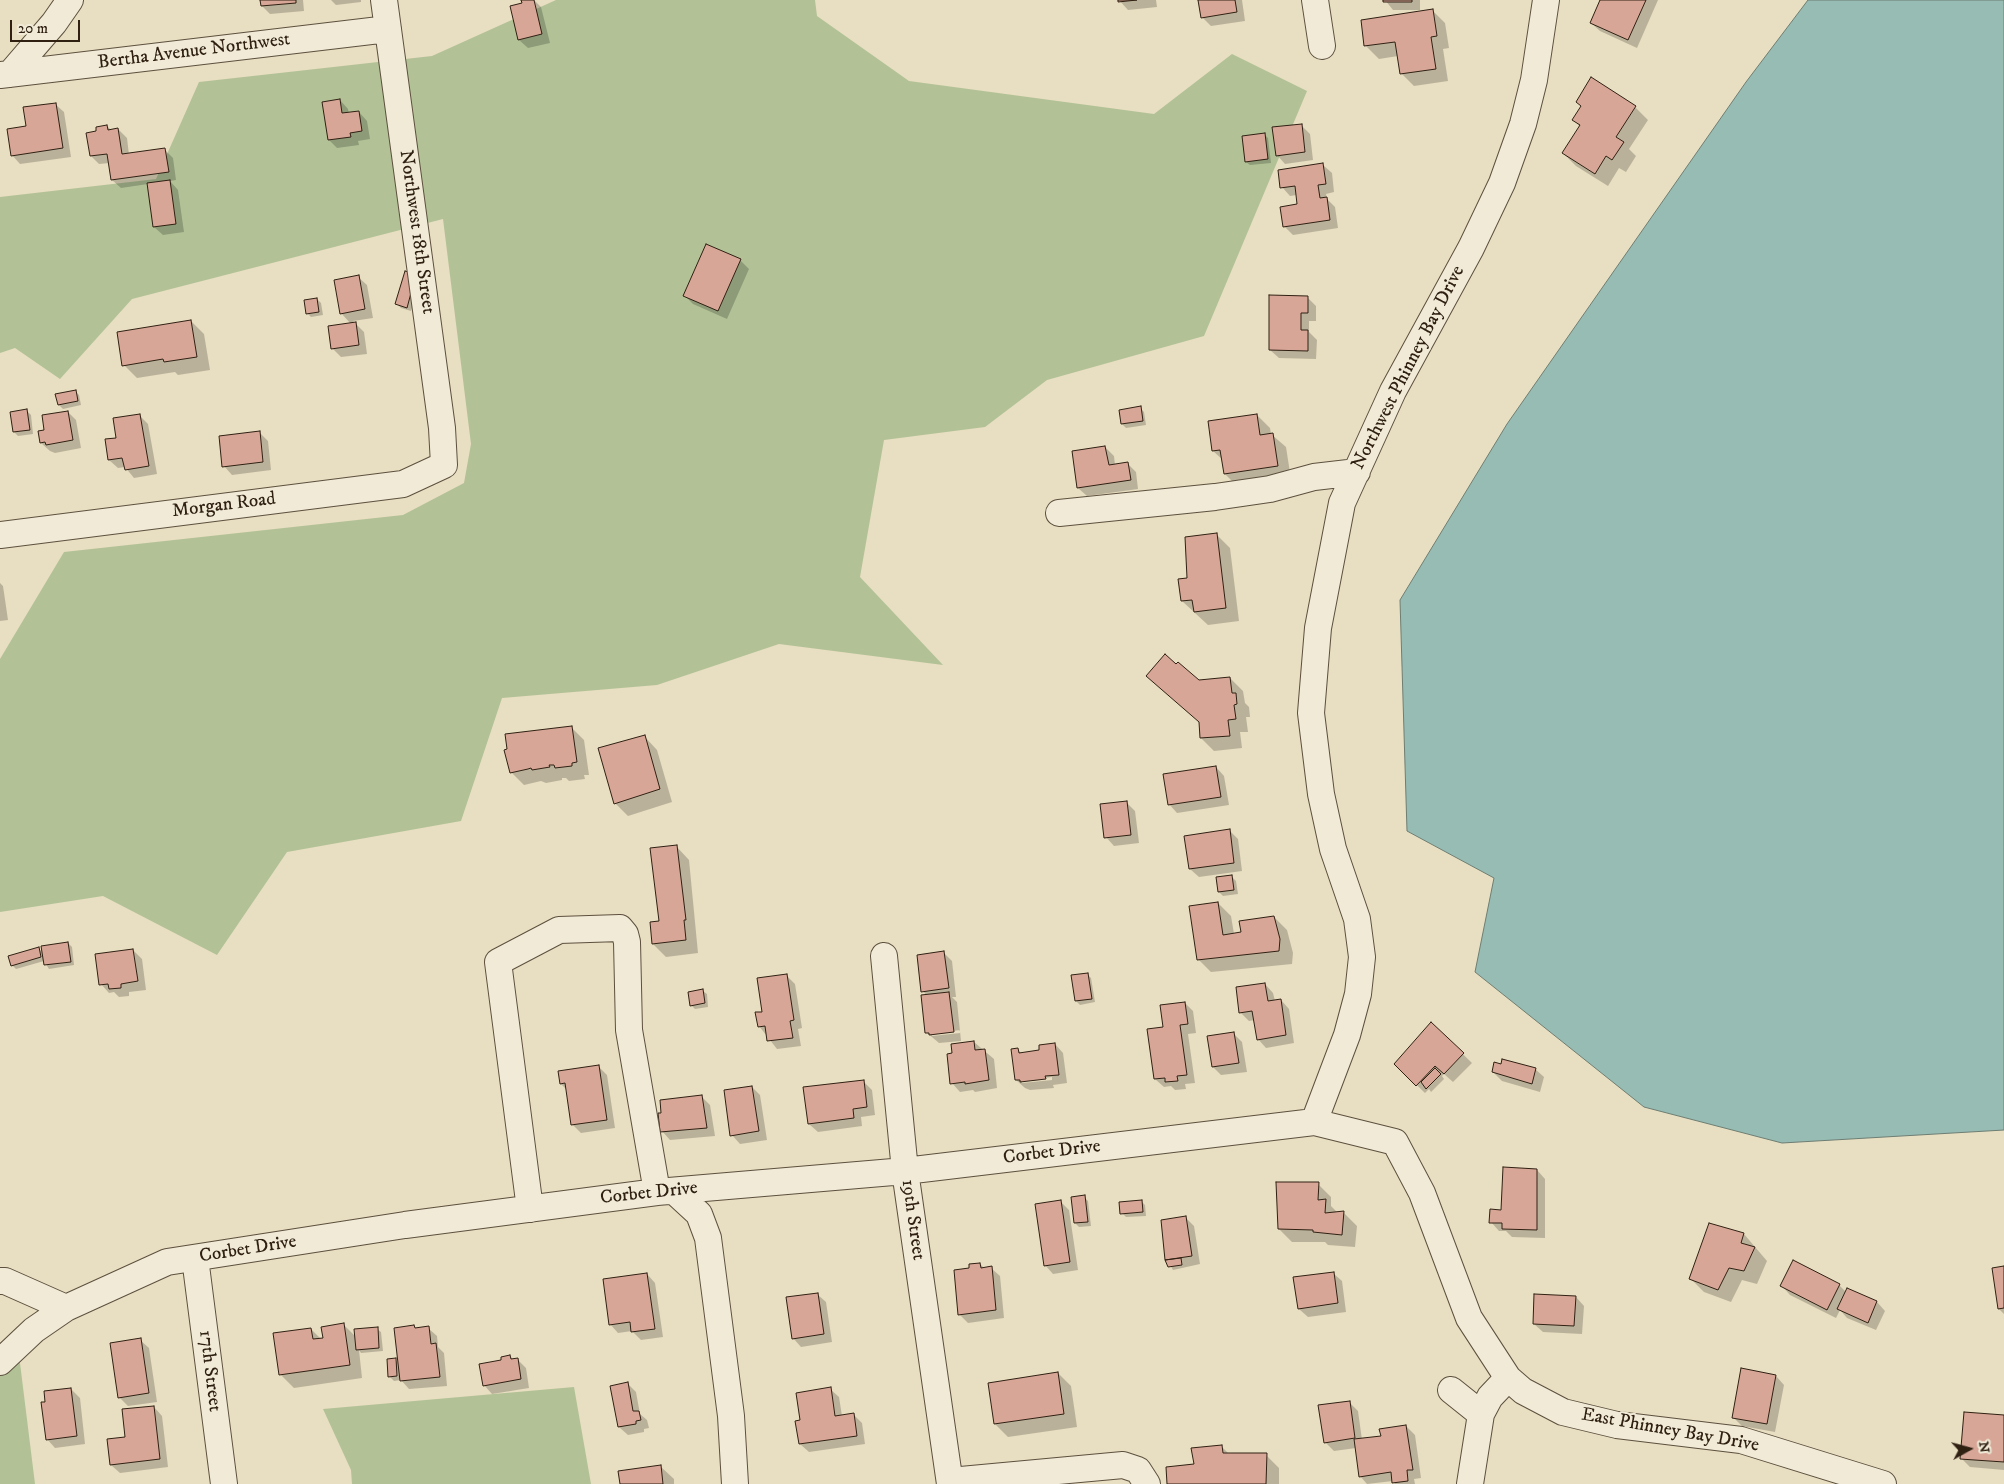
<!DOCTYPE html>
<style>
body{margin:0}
#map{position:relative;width:2004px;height:1484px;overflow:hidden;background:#e8dec1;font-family:"IM FELL DW Pica",serif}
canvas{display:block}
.north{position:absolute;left:1944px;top:1424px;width:50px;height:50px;-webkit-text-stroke:4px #f0ead7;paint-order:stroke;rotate:83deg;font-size:14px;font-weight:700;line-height:20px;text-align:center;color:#2f2012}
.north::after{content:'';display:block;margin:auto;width:18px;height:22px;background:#2f2012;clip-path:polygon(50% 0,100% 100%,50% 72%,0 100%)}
.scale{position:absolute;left:10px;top:20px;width:70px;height:22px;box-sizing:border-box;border:2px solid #2f2012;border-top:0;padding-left:6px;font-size:15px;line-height:18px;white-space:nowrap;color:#2f2012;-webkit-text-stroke:4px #f0ead7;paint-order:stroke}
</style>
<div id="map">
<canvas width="2004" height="1484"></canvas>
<div class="north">N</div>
<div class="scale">20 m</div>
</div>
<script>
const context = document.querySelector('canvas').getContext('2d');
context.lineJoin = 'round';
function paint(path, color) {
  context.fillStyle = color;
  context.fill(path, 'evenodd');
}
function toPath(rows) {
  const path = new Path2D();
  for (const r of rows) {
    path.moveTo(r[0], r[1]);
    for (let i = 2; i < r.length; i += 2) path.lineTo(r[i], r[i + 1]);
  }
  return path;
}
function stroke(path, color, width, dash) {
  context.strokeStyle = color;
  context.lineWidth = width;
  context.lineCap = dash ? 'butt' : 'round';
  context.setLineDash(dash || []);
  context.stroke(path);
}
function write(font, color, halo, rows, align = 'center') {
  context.font = font + ' "IM FELL DW Pica",serif';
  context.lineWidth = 4;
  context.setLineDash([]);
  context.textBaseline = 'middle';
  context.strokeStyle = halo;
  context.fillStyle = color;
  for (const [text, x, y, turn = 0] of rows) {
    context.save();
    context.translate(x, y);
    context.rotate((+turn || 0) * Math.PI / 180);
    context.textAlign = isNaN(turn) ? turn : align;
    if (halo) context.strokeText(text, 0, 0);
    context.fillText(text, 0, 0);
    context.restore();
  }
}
const green = toPath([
 [556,0,815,0,817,16,909,81,1154,114,1232,54,1307,91,1204,336,1047,380,985,427,884,440,860,577,943,665,779,644,657,685,502,698,461,821,287,852,217,955,103,896,0,912,0,659,64,552,403,515,464,483,471,444,443,219,132,299,60,379,15,348,0,353,0,197,156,179,199,82,432,56],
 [18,1347,35,1484,0,1484,0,1362],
 [574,1387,591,1484,352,1484,351,1470,323,1409]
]);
const water = toPath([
 [1808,0,2004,0,2004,1130,1782,1143,1644,1107,1475,972,1494,878,1407,831,1400,600,1507,424,1746,82,1808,0]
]);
const shadow = toPath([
 [261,0,303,0,304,11,270,14,262,6],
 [331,0,361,0,361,2,336,5],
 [530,0,534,0,541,7,550,43,528,48,519,40,512,7],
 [1119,0,1156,0,1157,7,1128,10],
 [1200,0,1242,0,1245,21,1211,26,1202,17],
 [1385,0,1420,0,1420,10,1393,10],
 [1601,0,1658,0,1637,48,1600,31,1591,23],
 [1432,10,1445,23,1449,48,1443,49,1448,81,1414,86,1401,73,1398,56,1379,59,1366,46,1362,21],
 [340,100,348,109,349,114,359,112,367,121,370,139,358,141,359,145,337,148,329,140],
 [55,104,64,112,71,157,20,164,12,155,28,127],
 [1635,107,1648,120,1629,149,1636,156,1626,172,1619,168,1608,186,1576,166,1563,153,1580,127,1574,120],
 [1301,125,1310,134,1313,160,1285,164,1277,155],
 [107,126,111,130,118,129,127,138,129,155,165,150,173,158,176,180,170,181,178,190,184,232,163,235,154,227,148,184,121,188,112,180,110,163,99,164,91,156,98,132],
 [1264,134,1268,138,1271,163,1250,165,1246,162],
 [1323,165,1332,173,1334,192,1326,194,1327,199,1335,207,1338,228,1293,235,1284,226,1299,205,1297,195,1290,196,1282,187],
 [740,260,749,269,727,319,693,304,685,296],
 [358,277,367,285,373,318,353,321,364,332,367,354,341,357,333,349,351,324,341,313],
 [420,280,411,311,401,308,397,304],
 [1307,297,1316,306,1316,321,1309,321,1309,332,1317,340,1316,359,1279,358,1270,350],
 [317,299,321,303,323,315,311,317,307,313],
 [191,321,204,334,210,370,178,375,175,372,137,378,124,365],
 [75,391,79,395,81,405,63,409,59,405],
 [1140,408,1144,412,1146,425,1126,428,1122,424],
 [27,411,31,415,33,434,18,436,14,432,12,413],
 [68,412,76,420,81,448,55,453,50,451,41,443,46,431],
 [1257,415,1270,428,1271,434,1286,447,1291,479,1238,487,1225,474,1223,460,1213,451],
 [140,416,148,424,157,474,134,478,125,467,118,468,109,460,117,439],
 [259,432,268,441,271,470,232,475,224,466],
 [1105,447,1114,456,1115,465,1127,463,1136,472,1138,489,1087,496,1078,488],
 [1217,535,1230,548,1239,621,1208,625,1182,601],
 [0,583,3,586,8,620,0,621],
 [1230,678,1243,691,1245,703,1249,707,1250,717,1246,717,1248,732,1240,732,1242,748,1214,751,1201,738,1198,682],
 [571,727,584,740,589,775,584,775,585,779,569,781,566,778,562,778,562,780,546,783,541,781,524,785,511,772],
 [644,736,657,750,672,802,628,816,615,803],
 [1216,767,1224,776,1229,805,1177,813,1169,804],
 [1126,802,1135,811,1139,843,1114,846,1106,837],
 [1229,830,1238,839,1242,871,1199,877,1190,869],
 [676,846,689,860,698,953,666,957,653,944],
 [1232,877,1236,881,1238,894,1223,896,1219,892],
 [1218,903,1231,916,1234,934,1242,933,1274,917,1287,930,1293,953,1292,964,1211,972,1198,959],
 [68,943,72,947,74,965,49,969,44,961,16,969,12,965,38,948,43,953],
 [133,950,142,959,146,990,129,992,129,996,119,997,114,992,109,993,101,984],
 [944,953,952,961,956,997,952,997,957,1002,961,1041,939,1043,926,1032,927,996,923,991],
 [960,1030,960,1033,932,1036,932,1034],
 [1087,974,1091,978,1095,1002,1080,1005,1076,1001],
 [786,975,795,984,802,1028,798,1029,801,1046,777,1049,759,1026,763,1013],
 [1265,984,1273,993,1275,1001,1281,1000,1289,1009,1294,1043,1266,1048,1258,1039,1255,1020,1249,1021,1240,1012],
 [703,991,707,994,708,1007,695,1009,691,1005],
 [1185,1003,1193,1011,1196,1033,1188,1034,1195,1083,1185,1084,1186,1089,1175,1090,1171,1086,1164,1087,1155,1079,1164,1029],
 [1431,1023,1472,1063,1453,1082,1444,1074,1442,1076,1444,1079,1431,1092,1429,1089,1425,1093,1395,1064],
 [1234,1034,1242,1042,1247,1072,1221,1075,1213,1067],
 [974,1042,994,1059,997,1088,975,1092,973,1090,960,1092,952,1083,953,1054],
 [1055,1044,1063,1053,1067,1083,1053,1085,1054,1088,1030,1090,1025,1088,1016,1080,1018,1050,1022,1054,1041,1051],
 [1052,1077,1052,1080,1022,1083,1022,1081],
 [598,1066,607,1075,615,1128,581,1133,572,1124,567,1090,561,1084],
 [1535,1069,1544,1077,1540,1092,1502,1081,1493,1072],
 [863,1081,872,1090,875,1115,861,1117,862,1126,818,1132,809,1124],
 [752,1087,760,1095,767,1140,740,1144,732,1135],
 [701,1096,710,1105,715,1136,670,1140,662,1131],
 [1537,1170,1545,1179,1545,1238,1512,1237,1506,1231,1499,1231,1491,1222],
 [1318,1184,1331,1197,1331,1206,1338,1213,1344,1213,1357,1226,1355,1247,1328,1245,1325,1242,1292,1242,1279,1229],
 [1084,1197,1088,1201,1091,1226,1079,1227,1075,1223],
 [1060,1201,1069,1210,1078,1270,1053,1274,1045,1265],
 [1141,1201,1145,1205,1146,1216,1126,1217,1122,1213],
 [1185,1217,1194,1226,1200,1264,1173,1270,1167,1260],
 [1744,1234,1767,1261,1757,1284,1742,1280,1731,1302,1704,1292,1691,1279],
 [980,1264,984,1268,991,1268,1000,1276,1004,1318,968,1323,960,1315,971,1270],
 [2004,1268,2004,1314,1999,1309],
 [1333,1273,1342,1281,1346,1312,1308,1317,1299,1309],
 [647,1274,655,1283,663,1337,641,1340,632,1331,618,1333,610,1324],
 [1839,1285,1846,1292,1877,1302,1885,1311,1876,1330,1847,1318,1840,1310,1836,1318,1790,1295,1782,1286],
 [817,1294,826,1302,832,1342,801,1347,793,1338],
 [1576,1297,1584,1306,1582,1334,1543,1332,1534,1324],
 [344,1325,356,1337,377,1329,381,1332,383,1351,361,1353,359,1350,362,1378,294,1388,281,1375,275,1334,311,1329,321,1339],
 [428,1328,437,1336,438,1347,444,1353,447,1386,409,1389,401,1380,394,1381,390,1377,395,1360,399,1363],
 [140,1340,149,1348,157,1402,128,1406,119,1397],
 [510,1356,513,1360,517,1359,526,1368,529,1388,492,1394,484,1385,502,1361],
 [1058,1373,1071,1386,1077,1427,1008,1437,995,1424],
 [1776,1376,1784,1385,1775,1432,1742,1426,1733,1417],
 [628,1384,636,1392,640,1414,647,1420,649,1428,644,1429,644,1432,628,1435,619,1427,611,1387],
 [71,1389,80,1398,85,1444,55,1448,47,1439],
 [830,1389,839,1397,842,1416,853,1414,862,1423,865,1444,809,1452,800,1444,801,1421],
 [1349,1402,1358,1411,1362,1440,1382,1437,1406,1426,1415,1435,1421,1478,1414,1479,1415,1484,1395,1484,1393,1481,1367,1484,1360,1476,1356,1448,1334,1451,1325,1442],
 [154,1407,162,1416,168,1467,120,1473,111,1465,126,1438],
 [2004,1416,2004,1470,1970,1467,1961,1458],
 [1221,1446,1229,1454,1266,1455,1279,1468,1279,1484,1169,1484],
 [660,1466,674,1479,674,1484,621,1484]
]);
const building = toPath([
 [260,0,296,0,296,3,261,6,260,0],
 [521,0,534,0,542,34,518,40,510,6,522,3,521,0],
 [1118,0,1137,0,1118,2,1118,0],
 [1198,0,1235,0,1237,12,1201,18,1198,0],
 [1383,0,1412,0,1412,2,1383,2,1383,0],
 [1600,0,1646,0,1628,40,1590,23,1600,0],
 [1433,9,1437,36,1431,37,1436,69,1400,74,1395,42,1364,46,1361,20,1433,9],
 [1591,77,1636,106,1616,137,1624,142,1612,160,1606,156,1595,174,1562,153,1580,125,1572,120,1581,106,1576,102,1591,77],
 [340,99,342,113,359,111,362,131,350,133,351,137,328,140,322,102,340,99],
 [56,103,63,148,11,156,7,129,26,126,23,107,56,103],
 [1302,124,1305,152,1276,156,1272,127,1302,124],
 [107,125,108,130,118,128,122,154,165,148,169,172,111,180,107,154,90,156,86,133,96,131,96,127,107,125],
 [1265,133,1268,159,1245,162,1242,136,1265,133],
 [1323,163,1326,184,1318,185,1320,198,1327,197,1330,220,1283,227,1280,207,1297,204,1295,186,1280,188,1278,170,1323,163],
 [170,180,176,224,153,227,147,183,170,180],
 [706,244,741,259,718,311,683,296,706,244],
 [405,271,416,274,407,308,395,304,405,271],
 [359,275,365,309,340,314,334,280,359,275],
 [1269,295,1308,296,1308,313,1301,313,1301,330,1308,330,1308,351,1269,350,1269,295],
 [317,298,319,312,306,314,304,300,317,298],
 [191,320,197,357,164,362,163,359,122,366,117,332,191,320],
 [356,322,359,345,331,349,328,326,356,322],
 [76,390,78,401,58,405,55,394,76,390],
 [1141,406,1143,421,1121,424,1119,410,1141,406],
 [27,409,30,430,13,432,10,412,27,409],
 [68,411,73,440,46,445,45,442,40,443,38,431,44,430,42,415,68,411],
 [140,414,149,466,125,470,122,458,108,460,105,439,116,438,113,418,140,414],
 [1257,414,1260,435,1273,433,1278,466,1224,474,1220,450,1212,451,1208,421,1257,414],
 [260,431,263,462,222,467,219,436,260,431],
 [1105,446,1109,465,1128,462,1131,480,1077,488,1072,451,1105,446],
 [1217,533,1226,608,1194,612,1192,600,1181,601,1178,579,1187,578,1185,537,1217,533],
 [1165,654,1176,664,1178,662,1199,680,1230,677,1232,693,1236,693,1237,704,1234,705,1236,719,1228,720,1230,736,1200,738,1199,722,1146,676,1165,654],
 [572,726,577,762,572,763,572,766,555,768,554,765,549,765,550,767,532,770,531,768,528,769,510,773,504,750,507,749,505,734,572,726],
 [645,735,660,789,614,804,598,748,645,735],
 [1216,766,1221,797,1168,805,1163,774,1216,766],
 [1127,801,1131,835,1104,838,1100,804,1127,801],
 [1230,829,1234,863,1189,869,1184,836,1230,829],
 [677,845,686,920,684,920,686,940,652,944,650,922,659,921,650,848,677,845],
 [1232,875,1234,890,1218,892,1216,877,1232,875],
 [1218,902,1223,935,1241,932,1239,921,1274,916,1280,939,1279,951,1197,960,1189,906,1218,902],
 [68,942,71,962,44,965,41,946,68,942],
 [39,947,41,957,11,966,8,956,39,947],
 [133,949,138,981,121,984,121,988,109,989,108,984,99,985,95,954,133,949],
 [944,951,949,988,921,992,917,955,944,951],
 [1088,973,1092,999,1075,1001,1071,975,1088,973],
 [787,974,794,1020,790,1021,793,1038,767,1041,765,1026,758,1027,755,1012,762,1012,757,978,787,974],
 [1265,983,1268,1001,1281,999,1286,1035,1257,1040,1252,1011,1239,1013,1236,987,1265,983],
 [703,989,705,1003,690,1006,688,992,703,989],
 [949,992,954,1032,929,1035,929,1033,925,1033,921,995,949,992],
 [1185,1002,1188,1024,1180,1025,1187,1075,1177,1076,1178,1081,1165,1082,1165,1078,1154,1079,1147,1029,1163,1027,1160,1005,1185,1002],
 [1431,1022,1464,1053,1444,1074,1435,1066,1416,1086,1394,1064,1431,1022],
 [1234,1032,1239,1063,1212,1067,1207,1036,1234,1032],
 [974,1041,975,1050,985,1049,989,1080,965,1084,965,1082,950,1084,947,1054,952,1053,951,1044,974,1041],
 [1055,1043,1059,1075,1045,1076,1046,1079,1020,1082,1020,1080,1015,1080,1011,1049,1018,1048,1019,1053,1039,1050,1039,1045,1055,1043],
 [1502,1059,1536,1068,1532,1084,1492,1072,1494,1062,1501,1064,1502,1059],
 [599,1065,607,1120,571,1125,565,1083,560,1084,558,1071,599,1065],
 [1435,1068,1441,1074,1426,1089,1421,1082,1435,1068],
 [864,1080,867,1107,853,1109,854,1118,808,1124,803,1087,864,1080],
 [752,1086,759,1131,730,1136,724,1090,752,1086],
 [702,1095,707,1128,660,1132,658,1113,661,1113,660,1100,702,1095],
 [1503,1167,1537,1169,1537,1230,1502,1229,1502,1223,1489,1223,1490,1209,1501,1210,1503,1167],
 [1276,1182,1319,1182,1318,1200,1326,1199,1325,1213,1344,1211,1342,1235,1313,1232,1313,1230,1278,1229,1276,1182],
 [1085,1195,1088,1222,1074,1223,1071,1197,1085,1195],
 [1061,1200,1070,1262,1044,1266,1035,1204,1061,1200],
 [1142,1200,1143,1212,1120,1214,1119,1202,1142,1200],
 [1186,1216,1192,1256,1165,1260,1161,1220,1186,1216],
 [1709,1223,1744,1233,1741,1243,1755,1247,1744,1271,1729,1268,1718,1290,1689,1279,1709,1223],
 [1181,1258,1182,1265,1168,1267,1165,1260,1181,1258],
 [1793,1260,1840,1284,1827,1310,1780,1286,1793,1260],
 [980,1263,981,1268,992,1266,996,1310,958,1315,954,1270,969,1268,969,1264,980,1263],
 [2004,1266,2004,1308,1998,1309,1992,1268,2004,1266],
 [1334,1272,1338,1303,1298,1309,1293,1277,1334,1272],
 [647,1273,655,1329,631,1332,630,1322,609,1325,603,1279,647,1273],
 [1847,1288,1877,1301,1868,1323,1837,1309,1847,1288],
 [818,1293,824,1334,792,1339,786,1297,818,1293],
 [1534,1294,1576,1296,1574,1326,1533,1324,1534,1294],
 [344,1323,350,1365,279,1375,273,1333,311,1328,313,1339,323,1338,321,1327,344,1323],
 [414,1325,415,1328,429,1326,431,1344,436,1343,440,1377,400,1381,394,1328,414,1325],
 [378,1327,379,1348,356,1350,354,1329,378,1327],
 [141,1338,149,1393,118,1398,110,1343,141,1338],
 [510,1355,511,1359,518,1358,521,1379,483,1386,479,1364,501,1360,501,1357,510,1355],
 [396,1358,397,1376,388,1377,387,1359,396,1358],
 [1741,1368,1776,1375,1767,1424,1732,1418,1741,1368],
 [1058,1372,1064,1414,994,1424,988,1383,1058,1372],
 [628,1382,633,1411,639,1411,641,1420,636,1421,636,1424,618,1427,610,1386,628,1382],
 [831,1387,835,1416,854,1413,857,1436,799,1444,795,1421,800,1420,796,1393,831,1387],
 [71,1388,77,1436,46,1440,41,1402,45,1402,44,1391,71,1388],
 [1350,1401,1355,1438,1324,1443,1318,1405,1350,1401],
 [154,1406,160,1459,110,1465,107,1439,125,1437,122,1409,154,1406],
 [1964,1412,2004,1415,2004,1462,1960,1459,1964,1412],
 [1406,1425,1413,1470,1407,1470,1408,1481,1392,1483,1391,1472,1359,1477,1354,1439,1381,1436,1379,1429,1406,1425],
 [1222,1445,1223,1453,1267,1453,1266,1484,1167,1484,1166,1467,1194,1464,1191,1448,1222,1445],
 [661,1465,663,1484,620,1484,618,1471,661,1465]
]);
const minor = toPath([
 [1315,0,1322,46],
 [10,74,54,23,70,0],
 [0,75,388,29],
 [1059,513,1215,497,1270,489,1314,477,1357,472],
 [0,535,403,484,444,465,442,428,384,0],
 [884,956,905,1171,950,1484],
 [1314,1122,1347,1035,1358,994,1362,957,1357,919,1333,849,1321,794,1311,713,1318,628,1342,503,1393,391,1471,248,1502,183,1523,124,1534,80,1546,0],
 [674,1191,699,1214,708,1238,731,1416,735,1484],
 [530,1209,498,962,559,930,620,928,625,934,627,942,629,1030,657,1192],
 [195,1258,224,1484],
 [0,1281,5,1281,66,1308,167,1262,405,1225,657,1192,905,1171,1314,1122,1395,1142,1422,1193,1469,1318,1508,1378,1523,1391,1563,1412,1617,1425,1741,1440,1883,1484],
 [0,1362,34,1330,66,1308],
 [1451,1390,1481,1414],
 [950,1481,1123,1465,1138,1470,1147,1484],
 [1470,1484,1481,1414,1490,1397,1508,1378]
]);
const streetNames = [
 ["Bertha Avenue Northwest",194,52,-7],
 ["Northwest 18th Street",416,232,82],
 ["Northwest Phinney Bay Drive",1409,368,-63],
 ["Morgan Road",224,506,-7],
 ["Corbet Drive",1052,1153,-7],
 ["Corbet Drive",649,1194,-6],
 ["19th Street",912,1220,82],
 ["Corbet Drive",248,1250,-9],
 ["17th Street",209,1371,83],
 ["East Phinney Bay Drive",1670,1431,10]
];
paint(green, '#b2c296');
paint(water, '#97bcb4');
stroke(water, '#6d7e73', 1);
paint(shadow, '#0003');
paint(building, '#d8a697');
stroke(building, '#2f2012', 1);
stroke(minor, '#5d503e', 28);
stroke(minor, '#f0ead7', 26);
write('19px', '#2f2012', '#f0ead7', streetNames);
</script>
